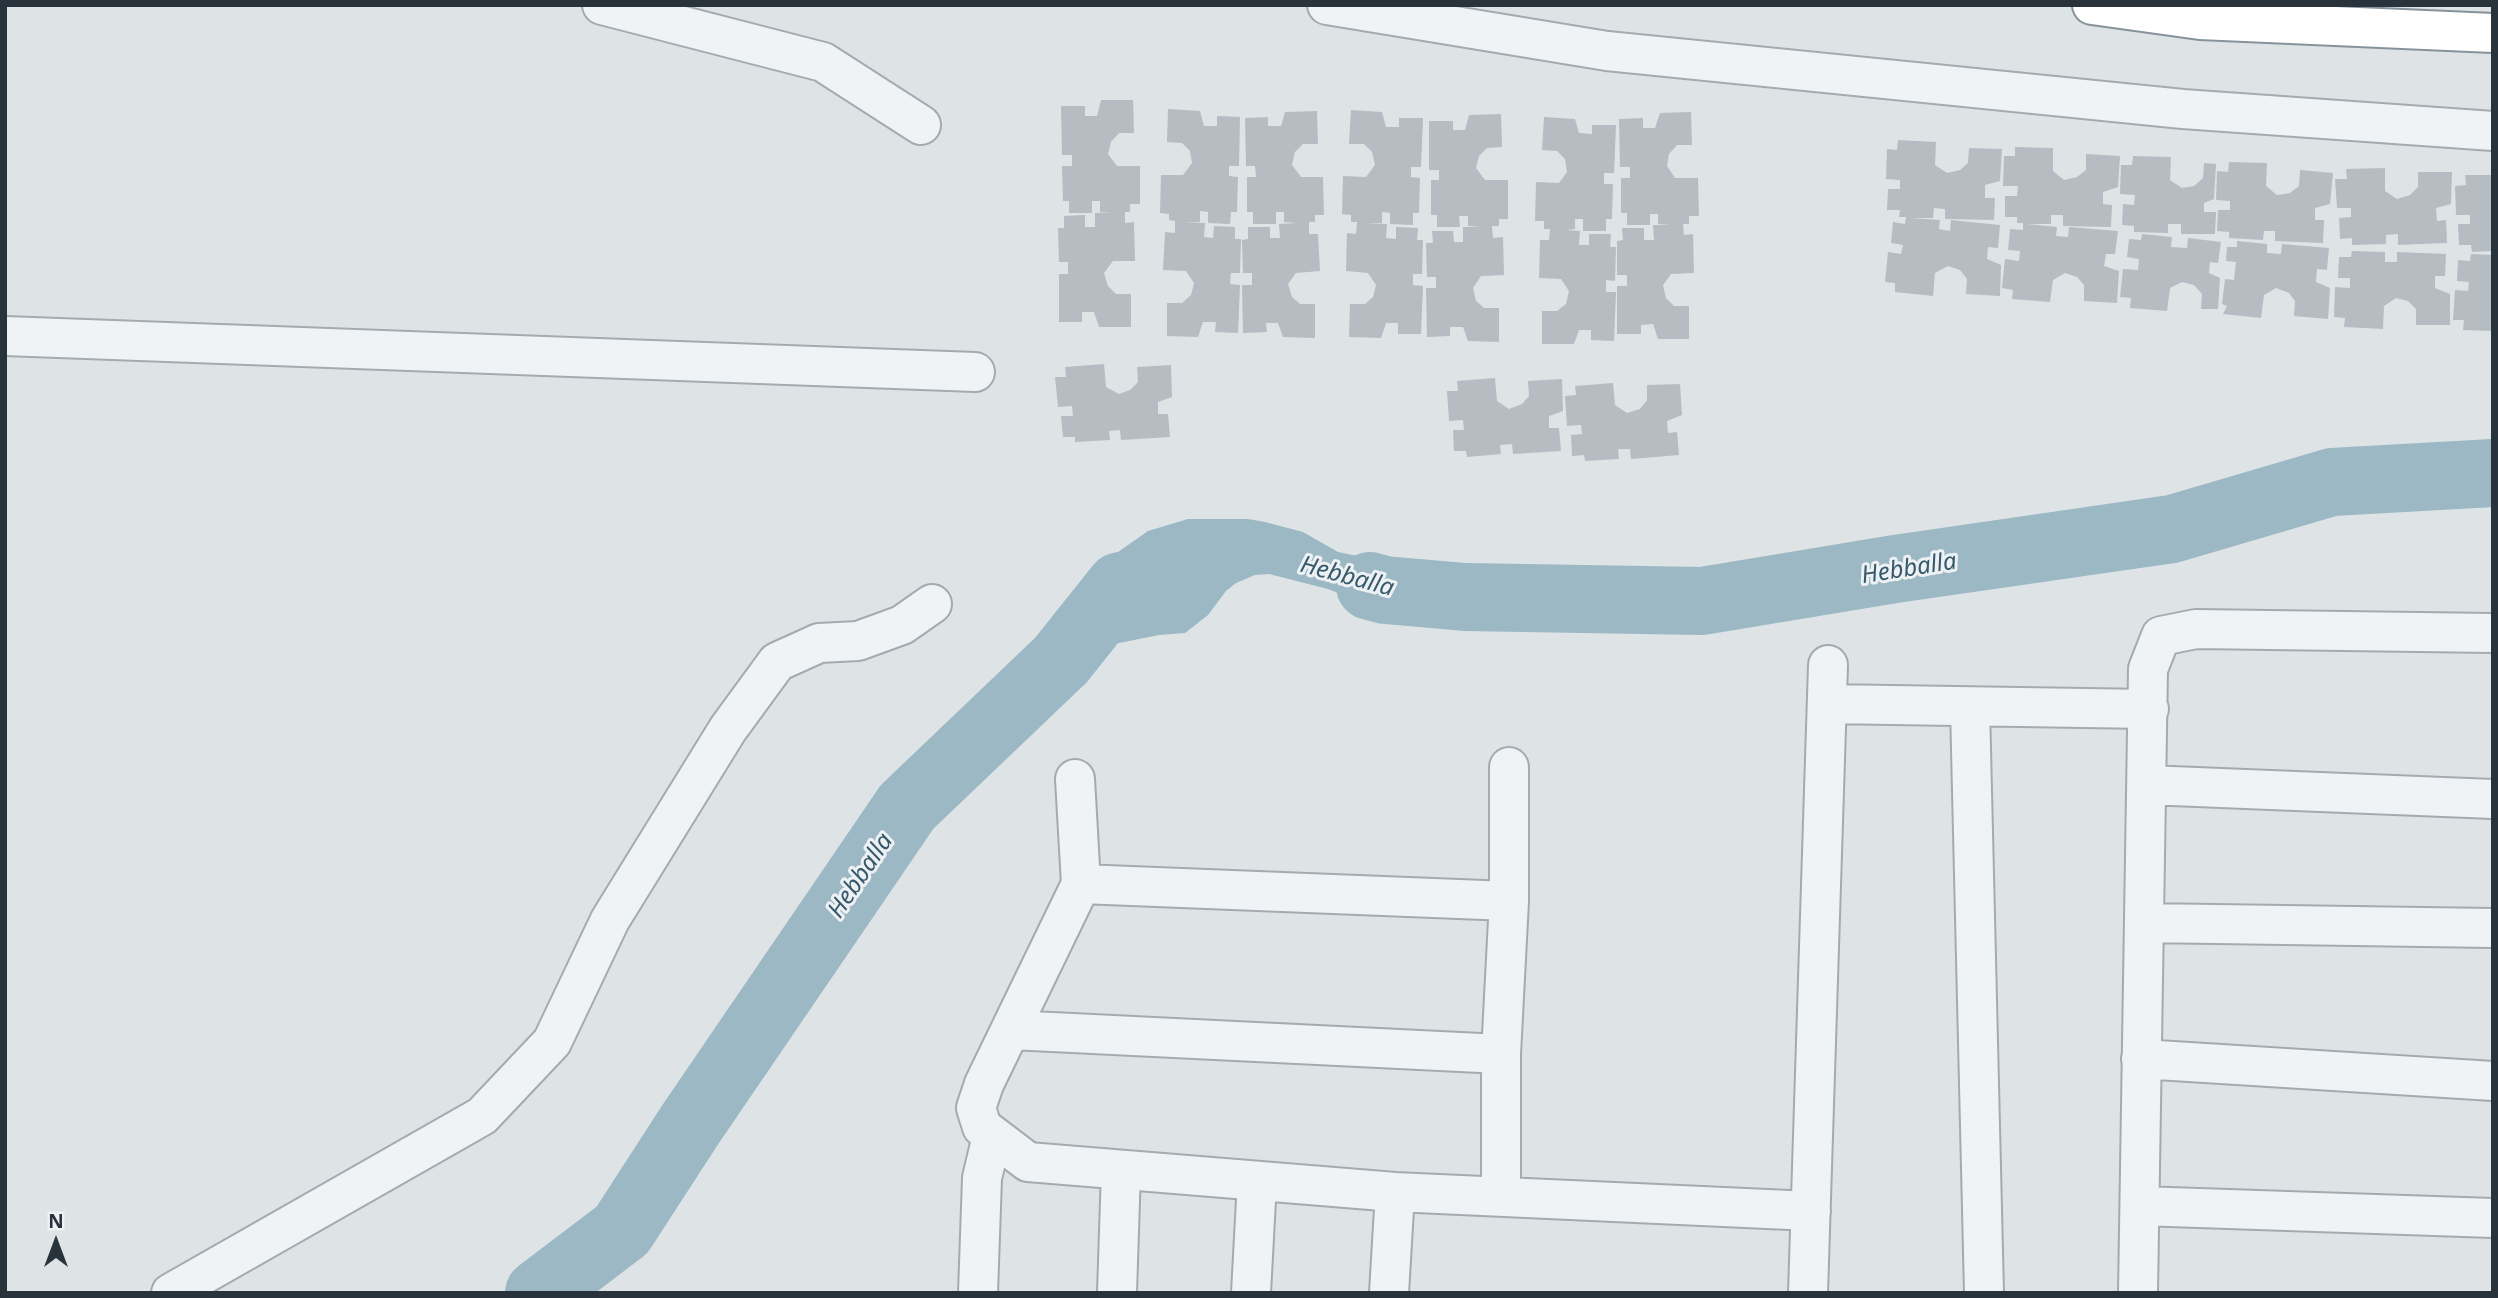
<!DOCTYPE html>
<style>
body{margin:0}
#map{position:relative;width:2498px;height:1298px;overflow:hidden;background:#dee3e6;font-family:"Noto Sans",sans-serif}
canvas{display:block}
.frame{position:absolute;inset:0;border:7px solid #28333c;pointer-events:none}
.north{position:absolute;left:21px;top:1207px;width:70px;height:70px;-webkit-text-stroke:5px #edf1f4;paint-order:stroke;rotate:0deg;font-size:19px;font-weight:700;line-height:28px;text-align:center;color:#28333c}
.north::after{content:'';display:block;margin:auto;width:24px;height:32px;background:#28333c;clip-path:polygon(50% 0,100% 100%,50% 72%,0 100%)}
</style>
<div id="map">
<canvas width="2498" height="1298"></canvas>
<div class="frame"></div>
<div class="north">N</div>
</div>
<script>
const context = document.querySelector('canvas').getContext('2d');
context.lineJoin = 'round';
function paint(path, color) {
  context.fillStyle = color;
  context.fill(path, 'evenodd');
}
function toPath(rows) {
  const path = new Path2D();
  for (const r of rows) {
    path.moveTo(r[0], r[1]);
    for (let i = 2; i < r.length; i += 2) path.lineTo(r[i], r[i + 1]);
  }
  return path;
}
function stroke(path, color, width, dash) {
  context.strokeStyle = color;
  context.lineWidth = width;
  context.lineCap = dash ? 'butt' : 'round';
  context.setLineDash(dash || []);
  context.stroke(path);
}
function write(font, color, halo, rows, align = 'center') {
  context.font = font + ' "Noto Sans",sans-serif';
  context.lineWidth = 6;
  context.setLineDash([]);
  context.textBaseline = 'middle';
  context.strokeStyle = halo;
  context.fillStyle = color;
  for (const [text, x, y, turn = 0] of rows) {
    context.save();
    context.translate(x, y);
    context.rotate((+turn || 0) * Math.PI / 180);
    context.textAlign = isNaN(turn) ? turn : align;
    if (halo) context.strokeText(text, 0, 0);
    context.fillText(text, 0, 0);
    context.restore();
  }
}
const water = toPath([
 [1188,519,1248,519,1265,522,1303,532,1338,552,1396,564,1422,564,1444,574,1465,597,1459,615,1445,620,1398,620,1366,604,1328,589,1269,574,1255,575,1236,583,1226,591,1208,615,1185,633,1159,635,1094,648,1074,658,1061,660,1051,646,1060,629,1090,601,1099,588,1109,564,1118,552,1148,531]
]);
const river = toPath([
 [1370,586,1385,590,1465,597,1702,601,1895,569,2172,529,2332,482,2493,473],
 [539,1293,622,1230,690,1125,907,807,1061,660,1120,586]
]);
const building = toPath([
 [1101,100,1133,100,1134,133,1119,133,1111,142,1108,154,1117,166,1140,166,1140,204,1130,204,1130,212,1125,212,1125,223,1134,222,1135,261,1113,261,1104,273,1108,286,1116,294,1131,294,1131,327,1099,327,1094,312,1082,312,1082,322,1059,322,1059,274,1068,274,1068,262,1059,262,1058,228,1064,228,1064,216,1085,215,1085,227,1095,227,1095,213,1113,212,1100,212,1100,201,1092,201,1092,213,1069,213,1069,201,1063,201,1062,166,1072,166,1072,155,1062,155,1061,106,1085,106,1085,116,1097,116],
 [1168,109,1200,111,1204,126,1217,126,1217,116,1240,117,1239,166,1229,166,1229,176,1238,177,1237,212,1231,212,1230,224,1208,223,1208,212,1200,211,1200,222,1183,222,1205,223,1204,237,1213,238,1214,226,1235,227,1235,239,1241,239,1240,273,1231,273,1230,284,1240,285,1238,333,1215,332,1216,322,1203,322,1198,337,1167,336,1167,303,1182,303,1191,295,1194,283,1186,271,1163,270,1165,232,1175,233,1175,221,1169,220,1169,214,1160,213,1161,175,1183,175,1192,163,1190,151,1182,143,1167,142],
 [1351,110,1382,112,1386,127,1399,127,1399,118,1423,118,1421,167,1411,167,1411,177,1420,178,1419,213,1413,213,1413,225,1390,224,1390,213,1382,212,1382,223,1365,223,1387,224,1386,238,1396,239,1396,227,1418,228,1417,240,1423,240,1422,274,1413,274,1413,285,1423,286,1421,334,1398,334,1398,323,1386,323,1381,338,1349,337,1350,304,1365,304,1373,297,1376,285,1368,273,1346,271,1347,233,1356,234,1357,222,1351,222,1351,215,1342,214,1343,176,1366,177,1375,165,1372,152,1364,144,1349,144],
 [1317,111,1318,144,1303,144,1295,152,1292,165,1301,177,1323,177,1324,215,1315,215,1315,222,1309,222,1309,234,1318,234,1320,271,1296,273,1288,284,1292,297,1300,304,1315,304,1315,338,1283,337,1278,323,1266,323,1267,332,1243,333,1242,285,1252,285,1252,273,1243,273,1242,240,1248,239,1248,227,1270,227,1270,238,1280,238,1279,224,1297,223,1284,222,1284,212,1276,212,1276,224,1253,224,1253,212,1247,212,1247,177,1256,177,1255,166,1246,166,1245,118,1268,117,1268,126,1281,126,1285,112],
 [1691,112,1692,145,1677,145,1669,154,1667,166,1675,178,1698,178,1699,216,1689,216,1689,224,1683,224,1684,235,1693,234,1694,273,1671,274,1663,285,1666,298,1674,306,1689,306,1689,339,1658,339,1653,324,1641,325,1641,334,1617,334,1617,286,1627,286,1627,275,1617,275,1617,241,1623,240,1622,228,1644,228,1644,240,1654,240,1653,225,1671,225,1658,224,1658,214,1650,214,1650,225,1627,225,1627,213,1621,213,1621,178,1630,178,1630,167,1620,167,1619,119,1643,118,1643,128,1655,128,1660,113],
 [1501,114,1502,147,1487,148,1479,156,1476,168,1485,180,1508,180,1508,219,1499,219,1499,226,1492,226,1493,238,1503,237,1504,275,1481,276,1473,288,1476,301,1484,308,1499,308,1499,342,1468,341,1463,327,1450,327,1450,336,1427,337,1426,288,1436,288,1436,277,1427,277,1426,243,1433,243,1432,231,1453,231,1454,242,1463,242,1463,227,1481,227,1468,226,1468,216,1459,216,1460,227,1437,227,1437,215,1431,215,1431,180,1439,180,1439,170,1429,170,1429,121,1453,121,1453,130,1465,130,1469,115],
 [1544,117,1575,119,1579,133,1592,134,1592,125,1616,125,1614,173,1604,173,1604,184,1613,184,1612,219,1606,219,1606,231,1583,231,1583,219,1575,219,1575,229,1567,230,1580,231,1579,245,1589,245,1589,234,1611,234,1610,247,1616,247,1615,281,1606,280,1606,292,1616,292,1614,341,1591,340,1591,330,1579,330,1574,344,1542,344,1542,311,1557,311,1566,304,1569,291,1561,279,1539,278,1540,240,1549,240,1550,229,1544,229,1544,221,1535,221,1536,182,1559,183,1567,172,1565,159,1557,151,1542,150],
 [1898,140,1936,142,1935,165,1947,173,1960,170,1968,163,1969,148,2002,149,2000,181,1985,185,1985,198,1995,198,1994,220,1945,219,1945,209,1934,208,1933,218,1910,218,1940,220,1939,229,1950,231,1951,220,2000,225,1998,248,1988,247,1987,259,2001,265,2000,296,1966,294,1967,279,1960,270,1948,266,1935,273,1933,296,1895,292,1895,283,1885,282,1888,252,1901,254,1903,245,1891,243,1893,222,1905,224,1906,217,1899,217,1900,210,1887,210,1888,189,1900,189,1900,180,1886,179,1887,149,1897,150],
 [2015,147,2053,148,2053,171,2064,180,2077,177,2086,170,2086,154,2120,156,2118,187,2103,192,2103,204,2112,205,2111,227,2063,226,2063,215,2051,215,2051,224,2027,224,2057,227,2056,236,2068,237,2069,227,2118,231,2115,254,2106,254,2104,266,2119,271,2117,303,2084,301,2084,285,2077,277,2065,273,2053,280,2050,302,2012,299,2013,290,2002,288,2005,259,2019,261,2020,251,2008,250,2010,229,2023,230,2023,223,2017,223,2017,217,2005,217,2005,196,2017,196,2018,186,2003,186,2004,156,2015,156],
 [2133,156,2171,157,2170,180,2182,188,2194,186,2203,178,2204,163,2216,164,2214,199,2204,203,2204,212,2216,212,2215,234,2181,234,2181,224,2168,224,2168,233,2134,232,2134,226,2122,225,2123,204,2134,205,2135,195,2120,194,2121,165,2132,165],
 [2229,162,2267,163,2266,186,2277,195,2290,193,2299,186,2300,170,2333,173,2330,204,2315,208,2315,220,2324,220,2323,243,2275,241,2275,231,2264,231,2263,240,2229,238,2229,232,2217,231,2218,210,2230,210,2230,201,2216,200,2217,171,2228,172],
 [2385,168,2385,191,2397,199,2410,195,2418,187,2418,172,2452,172,2451,204,2436,208,2437,221,2446,220,2447,243,2398,245,2398,234,2386,235,2386,244,2352,245,2352,238,2340,239,2339,218,2351,217,2351,208,2337,208,2335,179,2347,179,2346,169],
 [2465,175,2493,175,2493,251,2472,252,2471,245,2459,245,2458,224,2470,224,2470,215,2456,215,2455,186,2466,185],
 [2142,234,2172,237,2171,247,2187,248,2188,238,2221,242,2218,263,2210,262,2209,273,2220,278,2218,309,2201,309,2202,294,2194,285,2182,282,2170,288,2167,311,2130,308,2131,298,2120,297,2123,269,2138,270,2139,259,2127,257,2129,239,2141,240],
 [2237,241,2267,244,2267,253,2281,254,2282,244,2329,248,2327,270,2317,269,2316,282,2330,288,2328,319,2294,316,2295,301,2289,293,2276,288,2264,295,2261,318,2223,314,2227,306,2222,304,2225,279,2234,280,2236,262,2226,261,2227,247,2237,247],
 [2352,251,2385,252,2385,262,2397,262,2397,252,2446,254,2445,276,2435,276,2435,288,2450,294,2450,325,2416,325,2416,309,2408,301,2396,298,2384,306,2383,329,2344,327,2345,318,2334,317,2335,287,2350,288,2350,278,2338,278,2339,257,2351,257],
 [2471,254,2493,255,2493,331,2463,330,2464,320,2453,320,2455,290,2468,291,2469,282,2457,281,2458,260,2470,261],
 [1104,364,1106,387,1119,394,1130,390,1138,382,1137,367,1171,365,1172,397,1158,402,1158,414,1168,414,1170,437,1121,440,1120,430,1109,431,1110,440,1075,442,1075,437,1063,437,1061,416,1073,416,1072,406,1058,407,1055,377,1066,377,1065,367],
 [1495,378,1497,401,1509,409,1522,404,1529,396,1528,381,1562,379,1563,411,1549,416,1549,428,1559,428,1561,451,1513,454,1512,444,1500,445,1501,454,1467,457,1466,451,1454,451,1453,430,1464,430,1463,420,1449,421,1447,391,1458,391,1457,381],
 [1613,383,1615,405,1627,413,1640,409,1647,400,1647,385,1680,384,1682,415,1667,421,1668,433,1677,432,1679,455,1631,459,1630,449,1618,449,1619,459,1585,461,1584,455,1572,456,1571,435,1582,434,1581,425,1567,426,1565,396,1576,395,1575,386]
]);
const minor = toPath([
 [602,5,823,62,921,125],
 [1327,5,1607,51,2183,109,2493,131],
 [5,336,975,372],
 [1827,704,2149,709],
 [1970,707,1984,1293],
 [1075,779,1081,884,984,1084,976,1108,982,1127,1028,1162,1395,1192,1811,1211],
 [2147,785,2493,799],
 [1081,884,1509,901],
 [2145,923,2493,928],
 [1011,1030,1501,1054],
 [2141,1059,2493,1081],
 [1501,1196,1501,1054,1509,901,1509,767],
 [2140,1206,2493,1218],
 [171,1293,482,1116,552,1042,610,920,728,729,777,662,819,643,858,641,902,625,932,604],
 [978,1293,982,1178,992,1136],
 [1117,1293,1121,1170],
 [1251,1293,1257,1181],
 [1389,1293,1395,1192],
 [1808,1293,1828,665],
 [2138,1293,2148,669,2161,636,2196,629,2493,633]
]);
const highway = toPath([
 [2092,5,2200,20,2493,33]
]);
const waterNames = [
 ["Hebballa",1909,569,-9],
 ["Hebballa",1347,577,15],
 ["Hebballa",861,876,-56]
];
paint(water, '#9bb8c4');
stroke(river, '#9bb8c4', 68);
paint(building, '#b5bdc2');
stroke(minor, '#a4abb0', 42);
stroke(highway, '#86939b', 42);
stroke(minor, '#f0f3f5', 38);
stroke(highway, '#fff', 38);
write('italic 24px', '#365a6c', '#edf1f4', waterNames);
</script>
